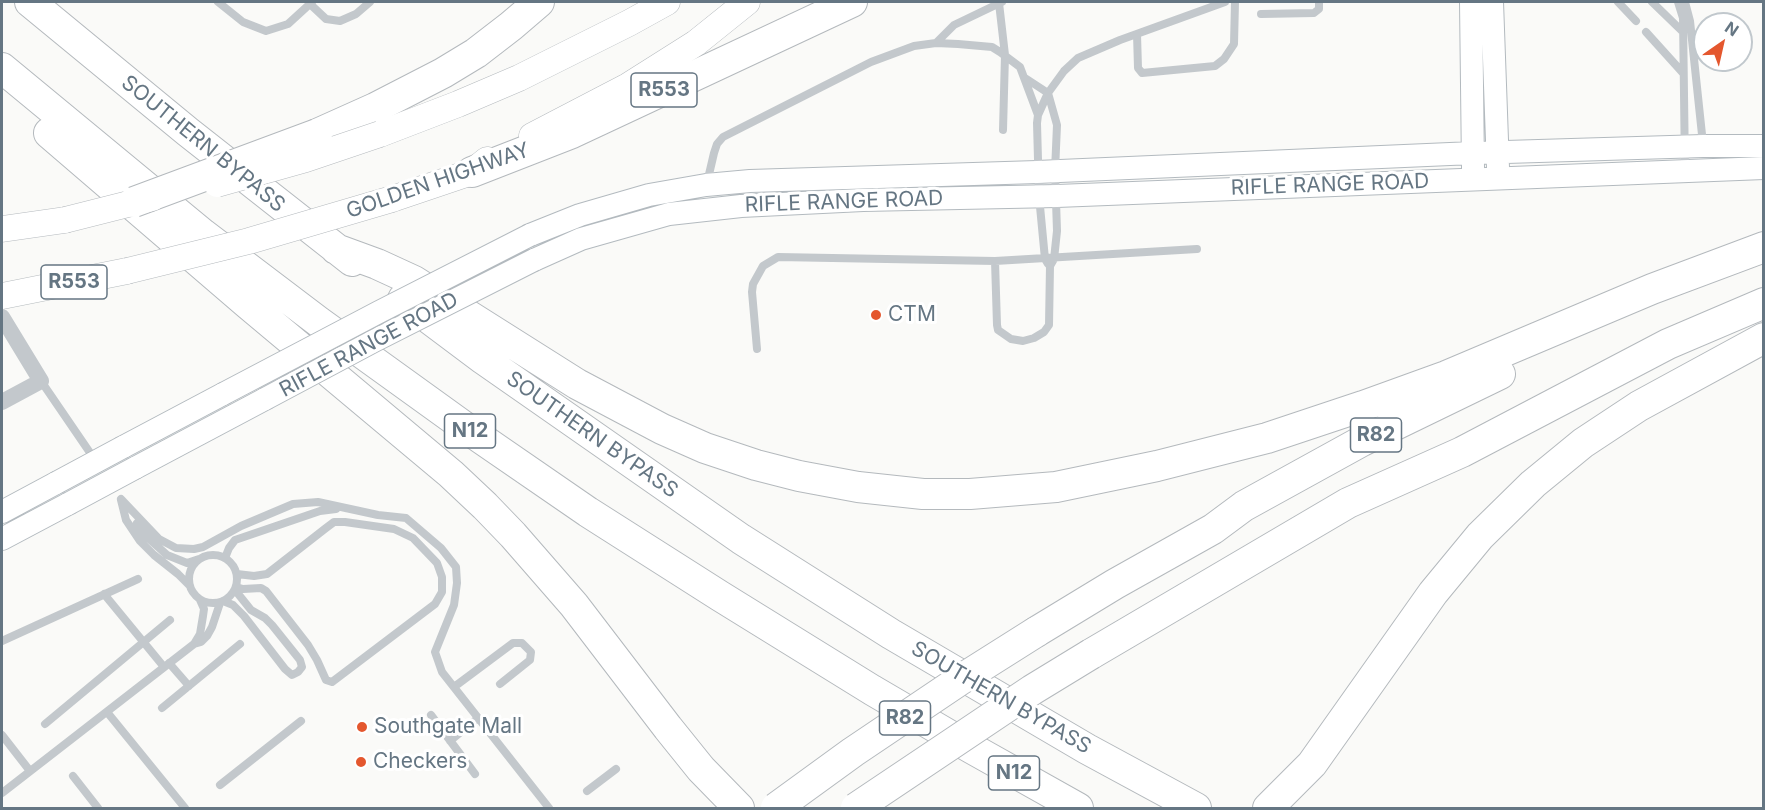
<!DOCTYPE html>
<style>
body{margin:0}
#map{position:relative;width:1765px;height:810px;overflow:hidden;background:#fafaf8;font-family:Inter,sans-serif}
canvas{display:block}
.frame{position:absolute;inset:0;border:3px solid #657683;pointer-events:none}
.north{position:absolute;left:1693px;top:12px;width:60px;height:60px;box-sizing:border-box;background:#fff;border:2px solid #c1c8cd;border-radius:50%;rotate:34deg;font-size:16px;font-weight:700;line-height:24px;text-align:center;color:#657683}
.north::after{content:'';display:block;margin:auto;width:21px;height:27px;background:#e4572e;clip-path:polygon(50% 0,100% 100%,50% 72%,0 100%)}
</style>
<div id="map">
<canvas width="1765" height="810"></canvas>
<div class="frame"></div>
<div class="north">N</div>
</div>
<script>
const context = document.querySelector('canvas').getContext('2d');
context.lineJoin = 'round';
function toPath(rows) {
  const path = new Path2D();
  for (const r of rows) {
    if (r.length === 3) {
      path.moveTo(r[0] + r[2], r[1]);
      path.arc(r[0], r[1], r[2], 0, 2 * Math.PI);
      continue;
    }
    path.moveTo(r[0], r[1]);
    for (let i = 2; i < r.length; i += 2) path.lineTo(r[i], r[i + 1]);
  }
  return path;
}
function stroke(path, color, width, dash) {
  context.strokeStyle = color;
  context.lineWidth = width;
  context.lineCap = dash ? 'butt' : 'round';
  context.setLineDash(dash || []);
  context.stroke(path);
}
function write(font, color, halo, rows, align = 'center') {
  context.font = font + ' Inter,sans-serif';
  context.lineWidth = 6;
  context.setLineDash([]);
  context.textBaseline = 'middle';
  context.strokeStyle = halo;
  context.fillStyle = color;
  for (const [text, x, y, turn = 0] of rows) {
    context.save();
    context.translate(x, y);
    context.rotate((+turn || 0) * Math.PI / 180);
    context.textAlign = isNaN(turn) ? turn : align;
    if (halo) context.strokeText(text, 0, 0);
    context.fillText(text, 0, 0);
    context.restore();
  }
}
const lane = toPath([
 [218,2,243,22,266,31,288,24,312,2],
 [1618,2,1636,21],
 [1652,2,1683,32],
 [1678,2,1683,18,1685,170],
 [1685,2,1690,21,1703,144],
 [999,3,1005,55,1003,130],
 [310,4,326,19,340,21,356,14,370,2],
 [1261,14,1314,13,1319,9,1319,2],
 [1646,32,1683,73],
 [1137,34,1138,68,1142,73,1215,66,1224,59,1234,44,1235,2],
 [936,43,954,25,1002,2],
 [707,183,714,153,717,144,723,137,871,62,914,46,936,43,958,44,992,47,1000,52,1020,67,1038,115],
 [995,261,997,325,998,330,1011,339,1023,341,1034,338,1044,332,1049,325,1050,266,1054,259,1057,231,1055,171,1057,125,1048,93,1025,78],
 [1048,264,1045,259,1039,196,1037,123,1038,115,1048,93,1064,71,1078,58,1120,40,1225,2],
 [757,349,752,292,753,284,763,266,778,257,995,261,1197,249],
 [41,381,95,460],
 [121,499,159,539,176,548,194,549,203,547,241,526,293,504,318,502,378,515,406,518,441,548,456,567,457,583,454,605,435,652,442,672,549,808],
 [121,500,126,520,140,541,154,555,178,574,190,586],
 [137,523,146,536,167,555,187,563,199,559],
 [213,579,24],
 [225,558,229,548,235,540,320,511,336,509],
 [236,587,243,589,261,588,266,591,308,645,317,660,326,680,332,682,435,604,442,592,442,577,437,563,413,538,394,529,345,522,334,522,326,528,267,574,254,576,237,574],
 [104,594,164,667],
 [223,601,233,605,244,616,285,669,292,675,298,672,302,667,300,660,272,625,265,618,251,610,235,590],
 [2,641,138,579],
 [194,644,200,634,203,616,204,609,200,600],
 [169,663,189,686],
 [454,687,513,643,522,643,531,652,530,660,500,684],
 [162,708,240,644],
 [107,712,185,808],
 [431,715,475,774],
 [45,724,170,620],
 [2,735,30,771],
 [450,741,478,718],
 [73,776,98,808],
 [220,785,301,721],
 [587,791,616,769],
 [2,793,194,644,201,642,207,636,212,627,220,603]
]);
const street = toPath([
 [2,317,41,381,2,402]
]);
const secondary = toPath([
 [1471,2,1473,168],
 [1492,2,1498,168],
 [530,235,580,215,649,195,706,185,750,181,1037,172,1473,153,1703,146,1764,146],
 [534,260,581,239,669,214,741,206,863,200,1057,196,1764,168],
 [123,447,223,394],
 [135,468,265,399],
 [2,512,56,483],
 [2,539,68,504]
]);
const primary = toPath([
 [380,134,458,104,519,78,629,23,667,2],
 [532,136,628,86,696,43,747,2],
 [392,199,472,172,487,160],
 [2,229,65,220],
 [2,296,127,271]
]);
const highway = toPath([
 [30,2,188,132,352,261],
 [2,68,203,234,319,322,466,428,588,512,720,596,872,690,971,748,1078,808],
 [49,133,248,304,451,474,485,506,513,535,574,605,668,728,701,769,739,808],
 [317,134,375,108,443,73,476,53,511,26,539,2],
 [472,172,572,133,852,2],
 [336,249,377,264,414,281,577,384,662,429,705,448,756,465,799,476,858,487,923,494,970,494,1056,487,1157,466,1267,438,1363,406,1446,376,1652,289,1764,247],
 [403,299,483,359,741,539,891,634,1087,749,1196,808],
 [1036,632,1115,584,1213,529,1244,506,1362,441,1500,374],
 [1091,654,1348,503,1462,452,1668,344,1764,303],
 [1268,808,1312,764,1433,593,1480,536,1533,484,1583,443,1639,406,1764,338]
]);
const secondaryBridge = toPath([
 [223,394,379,312,530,235],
 [265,399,374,341,534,260],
 [56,483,123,447],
 [68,504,135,468]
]);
const primaryBridge = toPath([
 [217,184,306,159,380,134],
 [65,220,152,198],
 [127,271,249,241,392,199]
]);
const highwayBridge = toPath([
 [134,202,317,134],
 [776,808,853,752,960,680,1036,632],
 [856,808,1032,690,1091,654]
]);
const markers = [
 [876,315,6,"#e4572e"],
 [362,727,6,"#e4572e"],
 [361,762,6,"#e4572e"]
];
const shields = [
 [664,90,66],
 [74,282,66],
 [470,431,51],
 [1376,435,51],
 [905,718,51],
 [1014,773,51]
];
const shieldNames = [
 ["R553",664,90],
 ["R553",74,282],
 ["N12",470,431],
 ["R82",1376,435],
 ["R82",905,718],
 ["N12",1014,773]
];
const streetNames = [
 ["SOUTHERN BYPASS",203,144,39],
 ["GOLDEN HIGHWAY",438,181,-19],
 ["RIFLE RANGE ROAD",1330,185,-2],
 ["RIFLE RANGE ROAD",844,202,-2],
 ["RIFLE RANGE ROAD",369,345,-28],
 ["SOUTHERN BYPASS",592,435,35],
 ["SOUTHERN BYPASS",1001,698,30]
];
const poiNames = [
 ["CTM",888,315],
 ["Southgate Mall",374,727],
 ["Checkers",373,762]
];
stroke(secondary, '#b3babf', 24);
stroke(primary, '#b5babe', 27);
stroke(highway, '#b4b9bd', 32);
stroke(lane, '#c3c8cc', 8);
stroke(street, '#c3c8cc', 16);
stroke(secondary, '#fff', 22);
stroke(primary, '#fff', 26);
stroke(highway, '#fff', 30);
stroke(secondaryBridge, '#b3babf', 24, []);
stroke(primaryBridge, '#b5babe', 27, []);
stroke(highwayBridge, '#b4b9bd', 32, []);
stroke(secondaryBridge, '#fff', 22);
stroke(primaryBridge, '#fff', 26);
stroke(highwayBridge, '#fff', 30);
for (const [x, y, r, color] of markers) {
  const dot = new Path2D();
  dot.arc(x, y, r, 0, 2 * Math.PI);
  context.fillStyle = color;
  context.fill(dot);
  stroke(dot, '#fff', 2);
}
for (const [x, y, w] of shields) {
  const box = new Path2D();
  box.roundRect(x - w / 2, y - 17, w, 34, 4.5);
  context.fillStyle = '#fff';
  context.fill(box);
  stroke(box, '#657683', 1.5);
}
write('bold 20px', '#657683', null, shieldNames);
write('21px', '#657683', '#fff', streetNames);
write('21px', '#657683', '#fff', poiNames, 'left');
</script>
